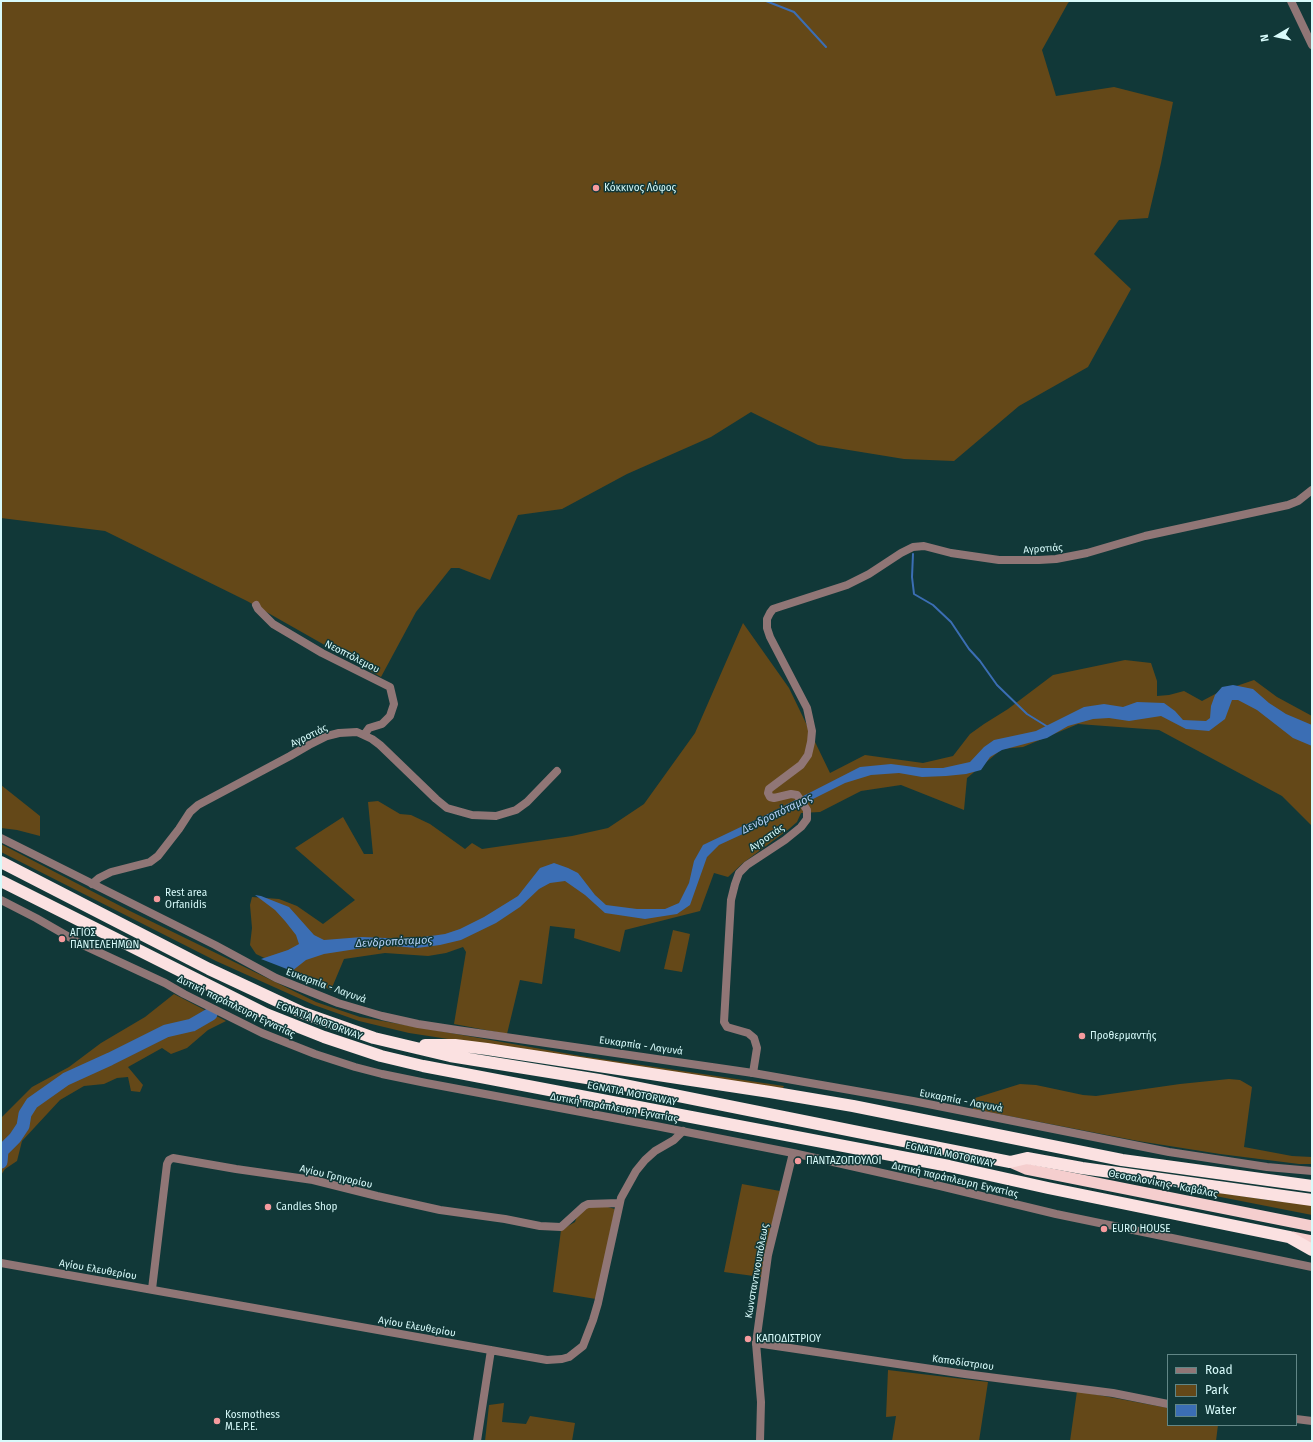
<!DOCTYPE html>
<meta charset="utf-8">
<style>
body{margin:0}
#map{position:relative;width:1313px;height:1442px;overflow:hidden;background:#113838;font-family:"Fira Sans",sans-serif}
canvas{display:block}
.frame{position:absolute;inset:0;border:2px solid #d8fbfb;pointer-events:none}
.legend{position:absolute;left:1167px;top:1354px;width:130px;height:72px;box-sizing:border-box;background:#113838;border:1px solid #618686;margin:0;padding:5px 7px;list-style:none;font-size:12px;color:#d8fbfb}
.legend li{display:flex;align-items:center;gap:8px;height:20px}
.legend b{width:20px;border:1px solid #618686}
.north{position:absolute;left:1257px;top:16px;width:40px;height:40px;-webkit-text-stroke:3px #113838;paint-order:stroke;rotate:261deg;font-size:11px;font-weight:700;line-height:16px;text-align:center;color:#d8fbfb}
.north::after{content:'';display:block;margin:auto;width:14px;height:18px;background:#d8fbfb;clip-path:polygon(50% 0,100% 100%,50% 72%,0 100%)}
</style>
<div id="map">
<canvas width="1313" height="1442"></canvas>
<div class="frame"></div>
<ul class="legend">
<li><b style="height:5px;background:#907676"></b>Road</li>
<li><b style="height:11px;background:#644818"></b>Park</li>
<li><b style="height:11px;background:#3b6eb4"></b>Water</li>
</ul>
<div class="north">N</div>
</div>
<script>
const context = document.querySelector('canvas').getContext('2d');
context.lineJoin = 'round';
function paint(path, color) {
  context.fillStyle = color;
  context.fill(path, 'evenodd');
}
function toPath(rows) {
  const path = new Path2D();
  for (const r of rows) {
    path.moveTo(r[0], r[1]);
    for (let i = 2; i < r.length; i += 2) path.lineTo(r[i], r[i + 1]);
  }
  return path;
}
function stroke(path, color, width, dash) {
  context.strokeStyle = color;
  context.lineWidth = width;
  context.lineCap = dash ? 'butt' : 'round';
  context.setLineDash(dash || []);
  context.stroke(path);
}
function write(font, color, halo, rows, align = 'center') {
  context.font = font + ' "Fira Sans",sans-serif';
  context.lineWidth = 3;
  context.setLineDash([]);
  context.textBaseline = 'middle';
  context.strokeStyle = halo;
  context.fillStyle = color;
  for (const [text, x, y, turn = 0] of rows) {
    context.save();
    context.translate(x, y);
    context.rotate((+turn || 0) * Math.PI / 180);
    context.textAlign = isNaN(turn) ? turn : align;
    if (halo) context.strokeText(text, 0, 0);
    context.fillText(text, 0, 0);
    context.restore();
  }
}
const green = toPath([
 [1,1,1070,1,1068,3,1042,50,1056,96,1114,87,1173,102,1161,163,1148,218,1119,220,1094,254,1131,289,1088,367,1019,406,954,461,904,459,818,445,751,412,711,437,627,474,562,509,518,515,490,580,459,568,451,568,416,612,381,677,247,601,105,531,1,518],
 [743,623,789,688,830,773,865,755,923,763,953,756,970,734,984,724,1008,709,1053,675,1125,660,1151,663,1157,681,1157,696,1169,695,1184,691,1202,701,1219,692,1254,680,1277,697,1312,716,1312,826,1282,796,1159,730,1078,724,1023,747,1002,749,967,778,964,810,901,785,861,791,820,812,801,813,797,822,789,829,743,863,728,877,714,873,700,911,625,930,620,952,574,938,575,929,550,926,542,984,520,980,507,1034,454,1024,466,952,463,947,446,953,428,956,385,953,344,959,331,990,256,954,250,945,252,928,250,905,252,897,279,899,297,906,323,924,355,900,295,848,343,817,364,854,373,854,368,802,378,801,400,814,411,815,430,824,465,849,472,843,482,849,572,836,608,828,644,804,695,733],
 [1,785,40,816,40,836,17,830,1,828],
 [1,844,130,911,316,1002,360,1017,581,1056,784,1086,782,1090,409,1033,359,1021,314,1005,216,961,1,852],
 [673,930,690,934,682,972,664,969],
 [174,994,226,1021,208,1030,187,1048,171,1054,162,1048,128,1067,143,1085,140,1092,131,1091,128,1077,117,1078,104,1084,84,1086,60,1100,22,1141,17,1161,5,1169,1,1175,1,1118,32,1087,69,1067,101,1043,145,1017],
 [1229,1079,1240,1080,1252,1087,1244,1147,1292,1156,1312,1157,1312,1164,1299,1164,1220,1154,1138,1141,973,1109,975,1098,1020,1084,1036,1085,1083,1095,1096,1096,1180,1084],
 [742,1184,780,1191,761,1277,724,1272],
 [1180,1187,1275,1201,1312,1205,1312,1215,1180,1189],
 [597,1204,615,1209,596,1299,553,1292,561,1230,575,1222,580,1208],
 [888,1370,988,1382,979,1441,892,1441,896,1416,886,1417],
 [1077,1391,1168,1408,1168,1425,1218,1425,1216,1441,1070,1441],
 [504,1403,502,1422,526,1424,530,1416,575,1423,572,1441,485,1441,489,1405]
]);
const water = toPath([
 [1233,685,1253,689,1269,703,1286,714,1312,725,1312,746,1293,738,1257,710,1238,700,1232,700,1225,719,1209,731,1186,729,1161,716,1129,721,1109,718,1093,719,1068,726,1047,738,1002,750,990,757,981,770,966,774,946,776,922,777,899,773,871,775,845,783,745,833,719,845,707,857,690,905,677,914,645,919,605,913,585,895,565,881,550,883,539,889,520,907,496,923,461,940,440,945,417,948,382,945,324,954,306,960,292,971,261,959,288,950,299,944,296,935,285,921,275,910,255,895,261,896,289,907,314,935,324,940,362,937,410,939,445,934,460,929,484,917,518,896,540,868,554,863,568,868,578,873,595,895,606,905,637,909,665,909,679,903,689,883,694,861,703,845,770,813,860,767,891,764,922,768,943,768,970,762,984,747,994,740,1036,731,1084,707,1104,704,1123,707,1137,702,1164,703,1175,711,1183,720,1206,721,1210,718,1211,706,1215,695,1222,687]
]);
const stream = toPath([
 [766,1,794,12,826,47],
 [913,554,912,577,914,594,933,605,951,622,969,649,980,661,997,685,1027,714,1048,727]
]);
const river = toPath([
 [1,1162,2,1151,15,1138,23,1126,25,1114,32,1103,66,1079,110,1059,166,1031,192,1025,211,1014]
]);
const minor = toPath([
 [1291,1,1312,45],
 [256,605,258,609,273,624,322,653,390,687,394,704,390,716,382,724,369,728,364,735],
 [92,884,99,878,111,872,150,862,158,856,179,829,190,812,198,805,290,756,309,745,327,736,339,733,357,732,372,739,380,745,436,799,447,808,472,815,496,816,516,810,527,802,557,771],
 [753,1073,757,1048,754,1038,748,1033,727,1027,724,1022,731,900,735,884,739,873,747,865,785,840,801,827,807,819,807,810,797,795,791,794,774,798,770,797,768,793,769,789,801,765,808,755,811,742,812,731,807,708,770,637,767,628,767,619,770,613,773,609,779,607,847,585,869,574,901,553,913,547,924,546,951,553,999,560,1039,560,1056,559,1087,553,1145,536,1288,505,1298,501,1312,490],
 [1,1263,513,1354,547,1360,562,1359,569,1357,583,1346,593,1320,598,1303,621,1198,636,1171,645,1160,655,1151,674,1140,683,1131],
 [152,1289,167,1164,169,1160,173,1158,236,1169,313,1180,377,1196,440,1210,505,1219,540,1226,561,1227,584,1206,588,1204,619,1203],
 [756,1343,965,1374,1113,1393,1168,1404],
 [1296,1419,1312,1421],
 [477,1441,491,1350]
]);
const tertiary = toPath([
 [1,838,215,945,276,978,338,1003,382,1016,418,1024,457,1030,753,1073,913,1101,1169,1152,1267,1167,1312,1171],
 [1,900,36,918,83,945,165,983,184,994,262,1033,315,1054,355,1067,382,1074,426,1083,656,1126,793,1153,940,1186,1056,1214,1312,1267],
 [760,1441,761,1402,756,1343,768,1255,793,1153]
]);
const trunk = toPath([
 [1010,1162,1026,1169,1312,1226],
 [1292,1237,1312,1241]
]);
const motorway = toPath([
 [1,862,209,969,303,1013,374,1038,450,1056,599,1080,853,1131,1010,1162,1027,1158,1082,1168,1312,1200],
 [1,881,266,1014,324,1037,381,1056,423,1066,949,1166,1048,1188,1289,1237,1312,1250],
 [425,1045,455,1045,487,1049,770,1092,853,1106,1122,1160,1312,1186]
]);
const markers = [
 [596,188,4,"#f59b9e"],
 [157,899,4,"#f59b9e"],
 [62,939,4,"#f59b9e"],
 [1082,1036,4,"#f59b9e"],
 [798,1161,4,"#f59b9e"],
 [268,1207,4,"#f59b9e"],
 [1104,1229,4,"#f59b9e"],
 [748,1339,4,"#f59b9e"],
 [217,1421,4,"#f59b9e"]
];
const poiNames = [
 ["Κόκκινος Λόφος",604,188],
 ["Rest area",165,893],
 ["Orfanidis",165,905],
 ["ΑΓΙΟΣ",70,933],
 ["ΠΑΝΤΕΛΕΗΜΩΝ",70,945],
 ["Προθερμαντής",1090,1036],
 ["ΠΑΝΤΑΖΟΠΟΥΛΟΙ",806,1161],
 ["Candles Shop",276,1207],
 ["EURO HOUSE",1112,1229],
 ["ΚΑΠΟΔΙΣΤΡΙΟΥ",756,1339],
 ["Kosmothess",225,1415],
 ["M.E.P.E.",225,1427]
];
const streetNames = [
 ["Αγροτιάς",1043,549,-4],
 ["Νεοπτόλεμου",352,657,27],
 ["Αγροτιάς",309,736,-26],
 ["Αγροτιάς",767,838,-34],
 ["Ευκαρπία - Λαγυνά",326,986,20],
 ["Δυτική παράπλευρη Εγνατίας",236,1007,26],
 ["EGNATIA MOTORWAY",319,1021,21],
 ["Ευκαρπία - Λαγυνά",641,1046,8],
 ["EGNATIA MOTORWAY",632,1094,11],
 ["Ευκαρπία - Λαγυνά",961,1101,11],
 ["Δυτική παράπλευρη Εγνατίας",614,1108,10],
 ["EGNATIA MOTORWAY",950,1155,12],
 ["Αγίου Γρηγορίου",336,1177,13],
 ["Δυτική παράπλευρη Εγνατίας",955,1180,13],
 ["Θεσσαλονίκης - Καβάλας",1163,1184,11],
 ["Αγίου Ελευθερίου",98,1270,10],
 ["Κωνσταντινουπόλεως",757,1271,-80],
 ["Αγίου Ελευθερίου",417,1327,10],
 ["Καποδίστριου",963,1363,8]
];
const waterNames = [
 ["Δενδροπόταμος",777,814,-26],
 ["Δενδροπόταμος",394,942,-3]
];
paint(green, '#644818');
paint(water, '#3b6eb4');
stroke(stream, '#3b6eb4', 2);
stroke(river, '#3b6eb4', 13);
stroke(minor, '#907676', 8);
stroke(tertiary, '#907676', 8);
stroke(trunk, '#f5cece', 11);
stroke(motorway, '#fbe1e1', 12);
for (const [x, y, r, color] of markers) {
  const dot = new Path2D();
  dot.arc(x, y, r, 0, 2 * Math.PI);
  context.fillStyle = color;
  context.fill(dot);
  stroke(dot, '#113838', 1.5);
}
write('10px', '#d8fbfb', '#113838', poiNames, 'left');
write('10px', '#d8fbfb', '#113838', streetNames);
write('italic 11px', '#b4d0f6', '#113838', waterNames);
</script>
